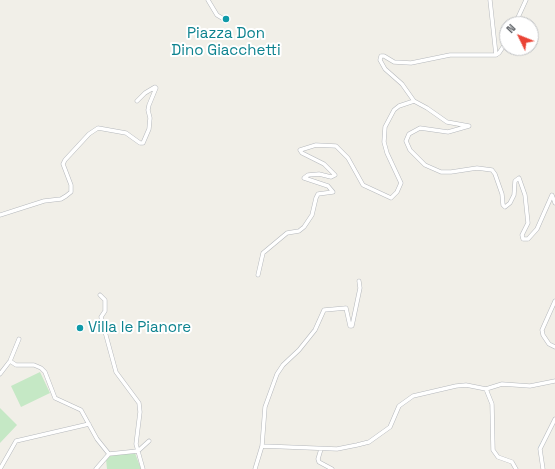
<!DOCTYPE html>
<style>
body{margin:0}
#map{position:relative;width:555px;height:469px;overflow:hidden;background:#f1efe8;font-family:"Space Grotesk",sans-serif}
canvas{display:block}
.north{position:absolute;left:499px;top:16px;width:40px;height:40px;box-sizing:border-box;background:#fff;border:1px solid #bfc1c3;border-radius:50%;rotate:313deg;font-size:11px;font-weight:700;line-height:16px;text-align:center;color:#5f6368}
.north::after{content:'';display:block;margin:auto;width:14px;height:18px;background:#ea4335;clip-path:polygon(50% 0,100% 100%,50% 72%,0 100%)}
</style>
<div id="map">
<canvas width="555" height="469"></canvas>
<div class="north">N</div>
</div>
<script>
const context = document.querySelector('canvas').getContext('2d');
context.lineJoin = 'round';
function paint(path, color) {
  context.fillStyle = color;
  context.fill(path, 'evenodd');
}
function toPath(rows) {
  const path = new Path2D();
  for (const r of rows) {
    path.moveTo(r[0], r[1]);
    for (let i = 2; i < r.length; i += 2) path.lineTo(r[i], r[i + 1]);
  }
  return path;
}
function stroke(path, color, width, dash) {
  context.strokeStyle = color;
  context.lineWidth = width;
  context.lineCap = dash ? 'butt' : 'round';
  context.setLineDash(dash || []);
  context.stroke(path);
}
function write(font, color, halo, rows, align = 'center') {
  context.font = font + ' "Space Grotesk",sans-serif';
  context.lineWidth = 4;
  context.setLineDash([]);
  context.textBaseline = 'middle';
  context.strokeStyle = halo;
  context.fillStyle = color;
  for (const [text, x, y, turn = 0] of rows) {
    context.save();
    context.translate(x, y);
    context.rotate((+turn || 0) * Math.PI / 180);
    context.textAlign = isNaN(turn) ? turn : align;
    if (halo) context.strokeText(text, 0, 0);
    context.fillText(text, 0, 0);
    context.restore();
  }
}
const green = toPath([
 [40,372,50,393,21,407,11,386],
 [0,408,17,425,0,443],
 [135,453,141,469,107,469,106,459,109,455]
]);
const stream = toPath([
 [539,447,544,438]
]);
const minor = toPath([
 [208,0,217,15,222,18],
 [490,0,496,55],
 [515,24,526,0],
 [496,55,499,53,507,41],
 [414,101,427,108,447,122,469,126,448,132,420,128,409,134,406,141,410,150,425,165,441,172,451,172,477,168,492,170,495,174,502,194,503,205,505,207,510,203,514,195,515,181,519,178,525,195,528,223,522,235,523,239,528,239,537,229,552,195,555,203],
 [414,101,402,84,385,69,380,60,381,56,384,56,394,62,411,63,450,55,496,55],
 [0,215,44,201,61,199,66,196,71,192,71,185,63,164,65,160,89,134,98,128,126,133,140,143,143,143,149,129,150,118,148,110,149,105,156,88,155,87,145,93,137,101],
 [258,275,263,253,287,233,299,231,304,227,312,215,316,198,318,194,333,192,328,186,304,178,308,175,319,174,331,177,335,175,324,164,302,153,300,150,316,145,336,146,348,158,363,185,391,198,397,192,401,183,387,153,384,142,385,127,394,110,399,106,414,101],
 [100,295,105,300,105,311,101,317,116,372,139,403,140,412,136,444,143,469],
 [555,301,542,330,543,335,549,344,555,347],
 [10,361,16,365,34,365,41,368,45,372,55,398,81,410,97,439,109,454],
 [0,374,10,361,19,339],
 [486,389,492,404,493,450,498,457,512,462,516,469],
 [486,389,502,384,530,386,555,381],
 [262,446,337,449,357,445,369,442,390,427,399,406,413,396,456,386,466,385,486,389],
 [321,449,318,459,319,462,332,469],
 [138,451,149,441],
 [109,454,138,451],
 [0,469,16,441,89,424],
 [96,469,109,454],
 [255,469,262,446,265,407,277,374,283,365,299,350,315,330,324,310,346,308,350,326,352,326,360,288,359,281],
 [543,469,540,449,555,419]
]);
const markers = [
 [226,19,4,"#0f9aa8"],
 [80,328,4,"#0f9aa8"]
];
const cultureNames = [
 ["Piazza Don",226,34],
 ["Dino Giacchetti",226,51],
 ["Villa le Pianore",88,328,"left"]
];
paint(green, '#c5e8c5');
stroke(stream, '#aadaff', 1);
stroke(minor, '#b5b8bc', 4.5);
stroke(minor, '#fff', 3.5);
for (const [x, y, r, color] of markers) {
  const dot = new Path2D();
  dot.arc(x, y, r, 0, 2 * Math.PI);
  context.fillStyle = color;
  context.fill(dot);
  stroke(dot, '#fff', 1.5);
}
write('15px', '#0d838f', '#fff', cultureNames);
</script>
